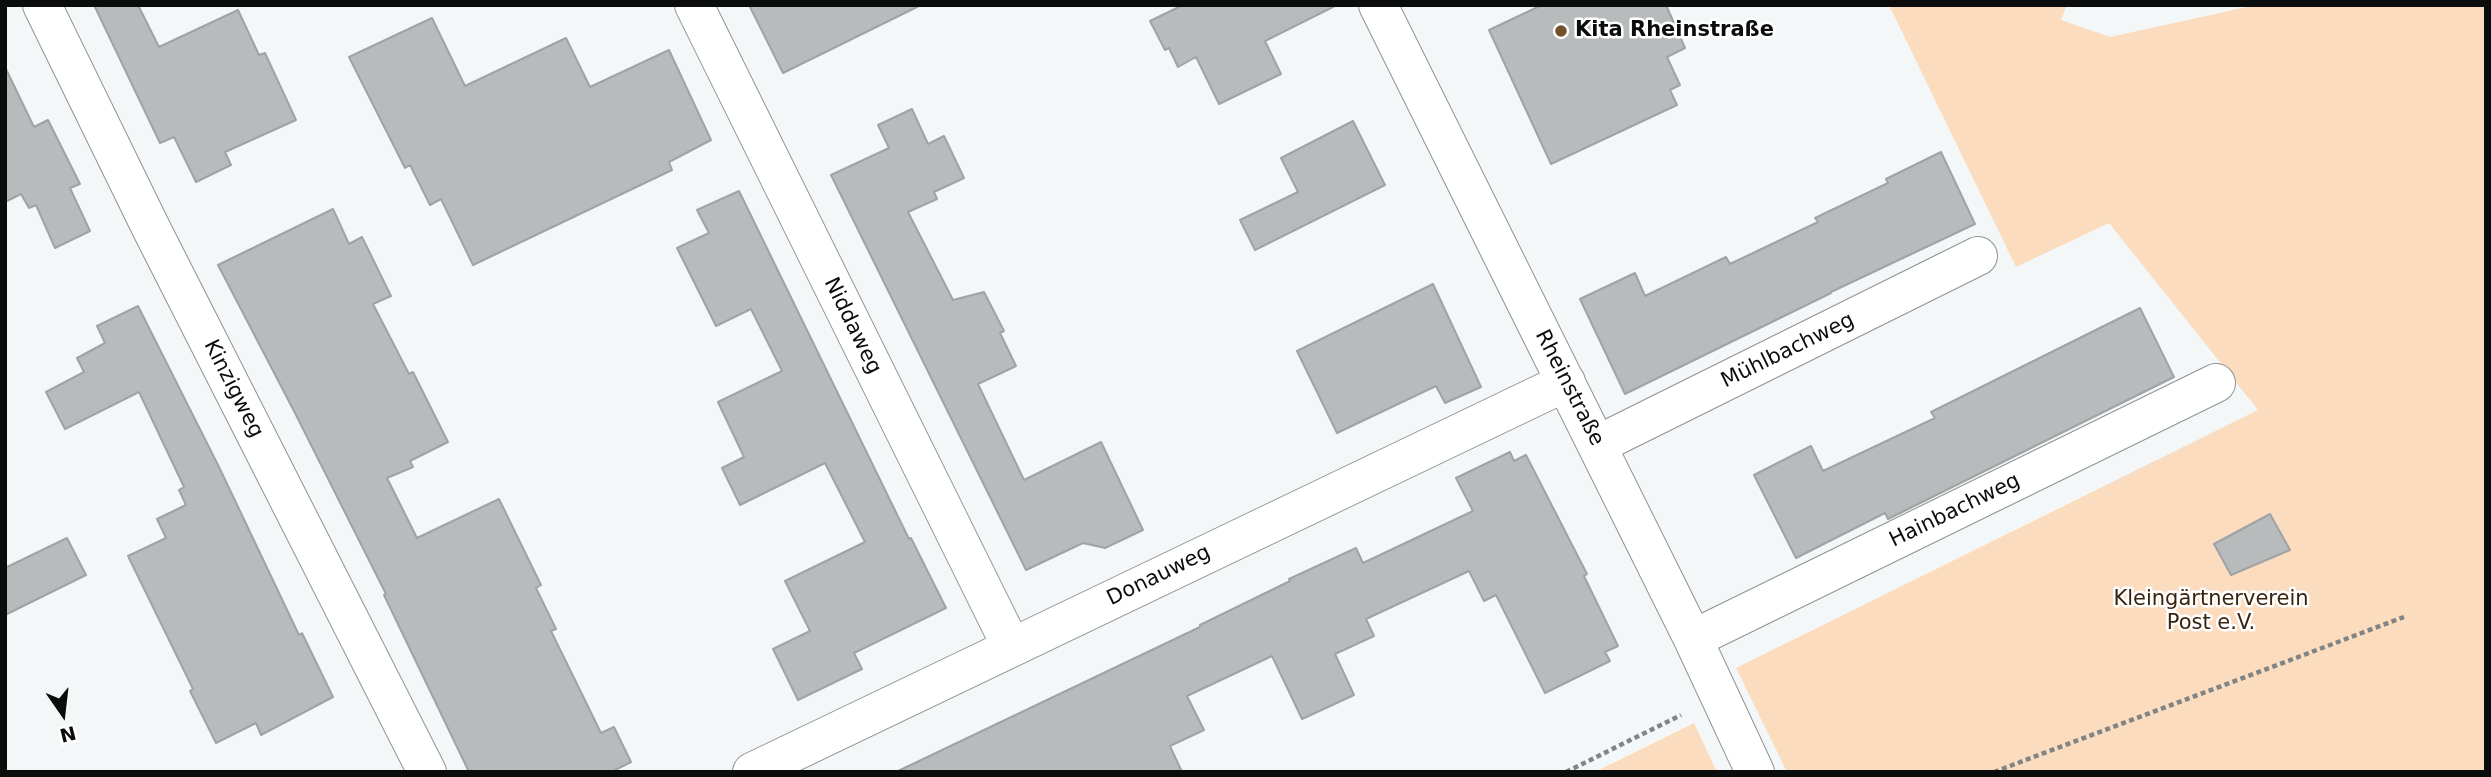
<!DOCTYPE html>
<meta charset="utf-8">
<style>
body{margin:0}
#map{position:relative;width:2491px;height:777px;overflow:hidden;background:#f3f7f8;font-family:"DejaVu Sans",sans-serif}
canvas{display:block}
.frame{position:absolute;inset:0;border:7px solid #0b0c0c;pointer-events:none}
.north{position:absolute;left:28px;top:679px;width:70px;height:70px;-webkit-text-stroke:5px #fff;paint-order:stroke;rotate:166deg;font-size:19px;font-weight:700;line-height:28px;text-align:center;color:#0b0c0c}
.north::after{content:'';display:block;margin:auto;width:24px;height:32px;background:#0b0c0c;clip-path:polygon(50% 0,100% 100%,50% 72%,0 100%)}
</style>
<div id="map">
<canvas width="2491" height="777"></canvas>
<div class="frame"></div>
<div class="north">N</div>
</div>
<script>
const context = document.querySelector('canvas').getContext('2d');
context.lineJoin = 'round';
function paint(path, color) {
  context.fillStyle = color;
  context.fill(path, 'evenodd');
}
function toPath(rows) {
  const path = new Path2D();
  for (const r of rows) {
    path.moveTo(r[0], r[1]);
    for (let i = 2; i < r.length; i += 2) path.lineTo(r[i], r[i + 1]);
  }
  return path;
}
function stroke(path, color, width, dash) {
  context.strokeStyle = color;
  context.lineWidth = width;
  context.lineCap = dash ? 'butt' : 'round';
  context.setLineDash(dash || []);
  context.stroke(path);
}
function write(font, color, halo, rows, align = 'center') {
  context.font = font + ' "DejaVu Sans",sans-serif';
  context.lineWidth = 5;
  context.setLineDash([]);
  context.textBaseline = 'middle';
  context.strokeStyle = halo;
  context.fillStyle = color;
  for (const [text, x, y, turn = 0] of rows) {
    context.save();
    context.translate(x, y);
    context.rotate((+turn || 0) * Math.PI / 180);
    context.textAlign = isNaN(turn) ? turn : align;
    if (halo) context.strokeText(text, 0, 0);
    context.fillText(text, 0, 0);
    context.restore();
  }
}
const green = toPath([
 [1889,5,2067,5,2061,20,2110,37,2256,5,2486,5,2486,772,1787,772,1736,668,2258,410,2109,223,2016,267],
 [1694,723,1717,772,1595,772]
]);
const building = toPath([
 [94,5,138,5,159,47,238,10,259,55,265,53,296,120,225,152,231,165,196,182,174,137,160,143,94,5],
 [749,5,921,5,783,73,749,5],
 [1183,5,1337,5,1265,41,1281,74,1219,104,1196,57,1178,67,1169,48,1165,50,1150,21,1183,5],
 [1542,5,1666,5,1685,48,1667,57,1680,85,1670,90,1677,105,1551,164,1489,30,1542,5],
 [432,18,465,86,566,38,590,87,669,50,711,140,669,162,672,170,473,265,441,199,430,205,410,165,405,168,349,57,432,18],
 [5,67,34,127,48,120,80,184,70,188,90,231,55,248,36,205,29,208,21,194,5,202,5,67],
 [912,109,928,144,944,136,964,178,934,192,937,199,908,212,953,300,984,292,1004,331,1000,333,1016,366,978,384,1024,480,1101,442,1143,530,1105,548,1083,543,1026,570,831,175,889,148,878,125,912,109],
 [1353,121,1385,185,1255,250,1240,220,1298,192,1281,158,1353,121],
 [1941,152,1975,224,1831,292,1831,293,1625,394,1580,299,1635,273,1645,296,1726,257,1730,264,1818,222,1815,218,1888,183,1886,179,1941,152],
 [739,191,909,539,911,538,946,608,854,653,862,669,798,700,773,649,810,631,785,581,865,542,825,463,740,505,722,468,744,457,718,402,782,371,751,309,716,326,677,248,709,233,697,210,739,191],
 [333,209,349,244,362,237,391,296,373,304,409,374,413,372,448,442,410,461,413,467,387,478,417,538,499,499,541,585,536,588,556,629,551,631,601,733,614,727,631,762,611,772,469,772,384,595,386,594,295,413,218,265,333,209],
 [1433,284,1481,387,1445,403,1436,386,1337,433,1297,351,1433,284],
 [138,306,220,469,299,635,302,633,333,697,261,735,256,723,216,743,190,691,193,689,128,556,166,538,157,519,186,505,179,490,184,487,139,392,65,429,46,392,84,372,77,358,105,343,97,326,138,306],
 [2140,308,2174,377,1888,519,1885,513,1796,558,1754,475,1811,446,1823,471,1935,418,1931,412,2140,308],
 [1510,452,1514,461,1526,455,1587,574,1584,576,1618,646,1605,652,1610,661,1545,693,1496,595,1484,601,1469,571,1366,619,1374,636,1335,654,1354,695,1302,719,1272,656,1187,696,1204,730,1170,746,1182,772,896,772,1200,627,1200,625,1290,581,1289,579,1356,548,1363,563,1473,511,1456,478,1510,452],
 [2270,514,2290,550,2231,575,2214,544,2270,514],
 [67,538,86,575,5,615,5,568,67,538]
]);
const path = toPath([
 [1566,772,1681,715],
 [1994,772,2404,617]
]);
const minor = toPath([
 [42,5,151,228,427,772],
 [694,5,1011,646],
 [1378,5,1693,639,1755,772],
 [1597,445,1978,256],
 [1693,639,2216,383],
 [752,772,1566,382]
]);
const markers = [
 [1561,31,7,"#75512b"]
];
const poiNames = [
 ["Kita Rheinstraße",1575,31]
];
const streetNames = [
 ["Niddaweg",852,326,64],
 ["Mühlbachweg",1788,351,-26],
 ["Rheinstraße",1569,388,63],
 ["Kinzigweg",233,389,63],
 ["Hainbachweg",1955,511,-26],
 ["Donauweg",1159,576,-26]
];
const parkNames = [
 ["Kleingärtnerverein",2211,600],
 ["Post e.V.",2211,624]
];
paint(green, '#fbdcbe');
paint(building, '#b7bbbb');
stroke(building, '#9fa3a4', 2);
stroke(minor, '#8f9394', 40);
stroke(path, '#818484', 4.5, [5, 3.5]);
stroke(minor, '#fff', 38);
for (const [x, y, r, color] of markers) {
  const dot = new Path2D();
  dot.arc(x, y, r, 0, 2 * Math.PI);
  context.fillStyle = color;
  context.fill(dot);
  stroke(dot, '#fff', 2.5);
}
write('bold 21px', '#0b0c0c', '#fff', poiNames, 'left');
write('21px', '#0b0c0c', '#fff', streetNames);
write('21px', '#39240e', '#fff', parkNames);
</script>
